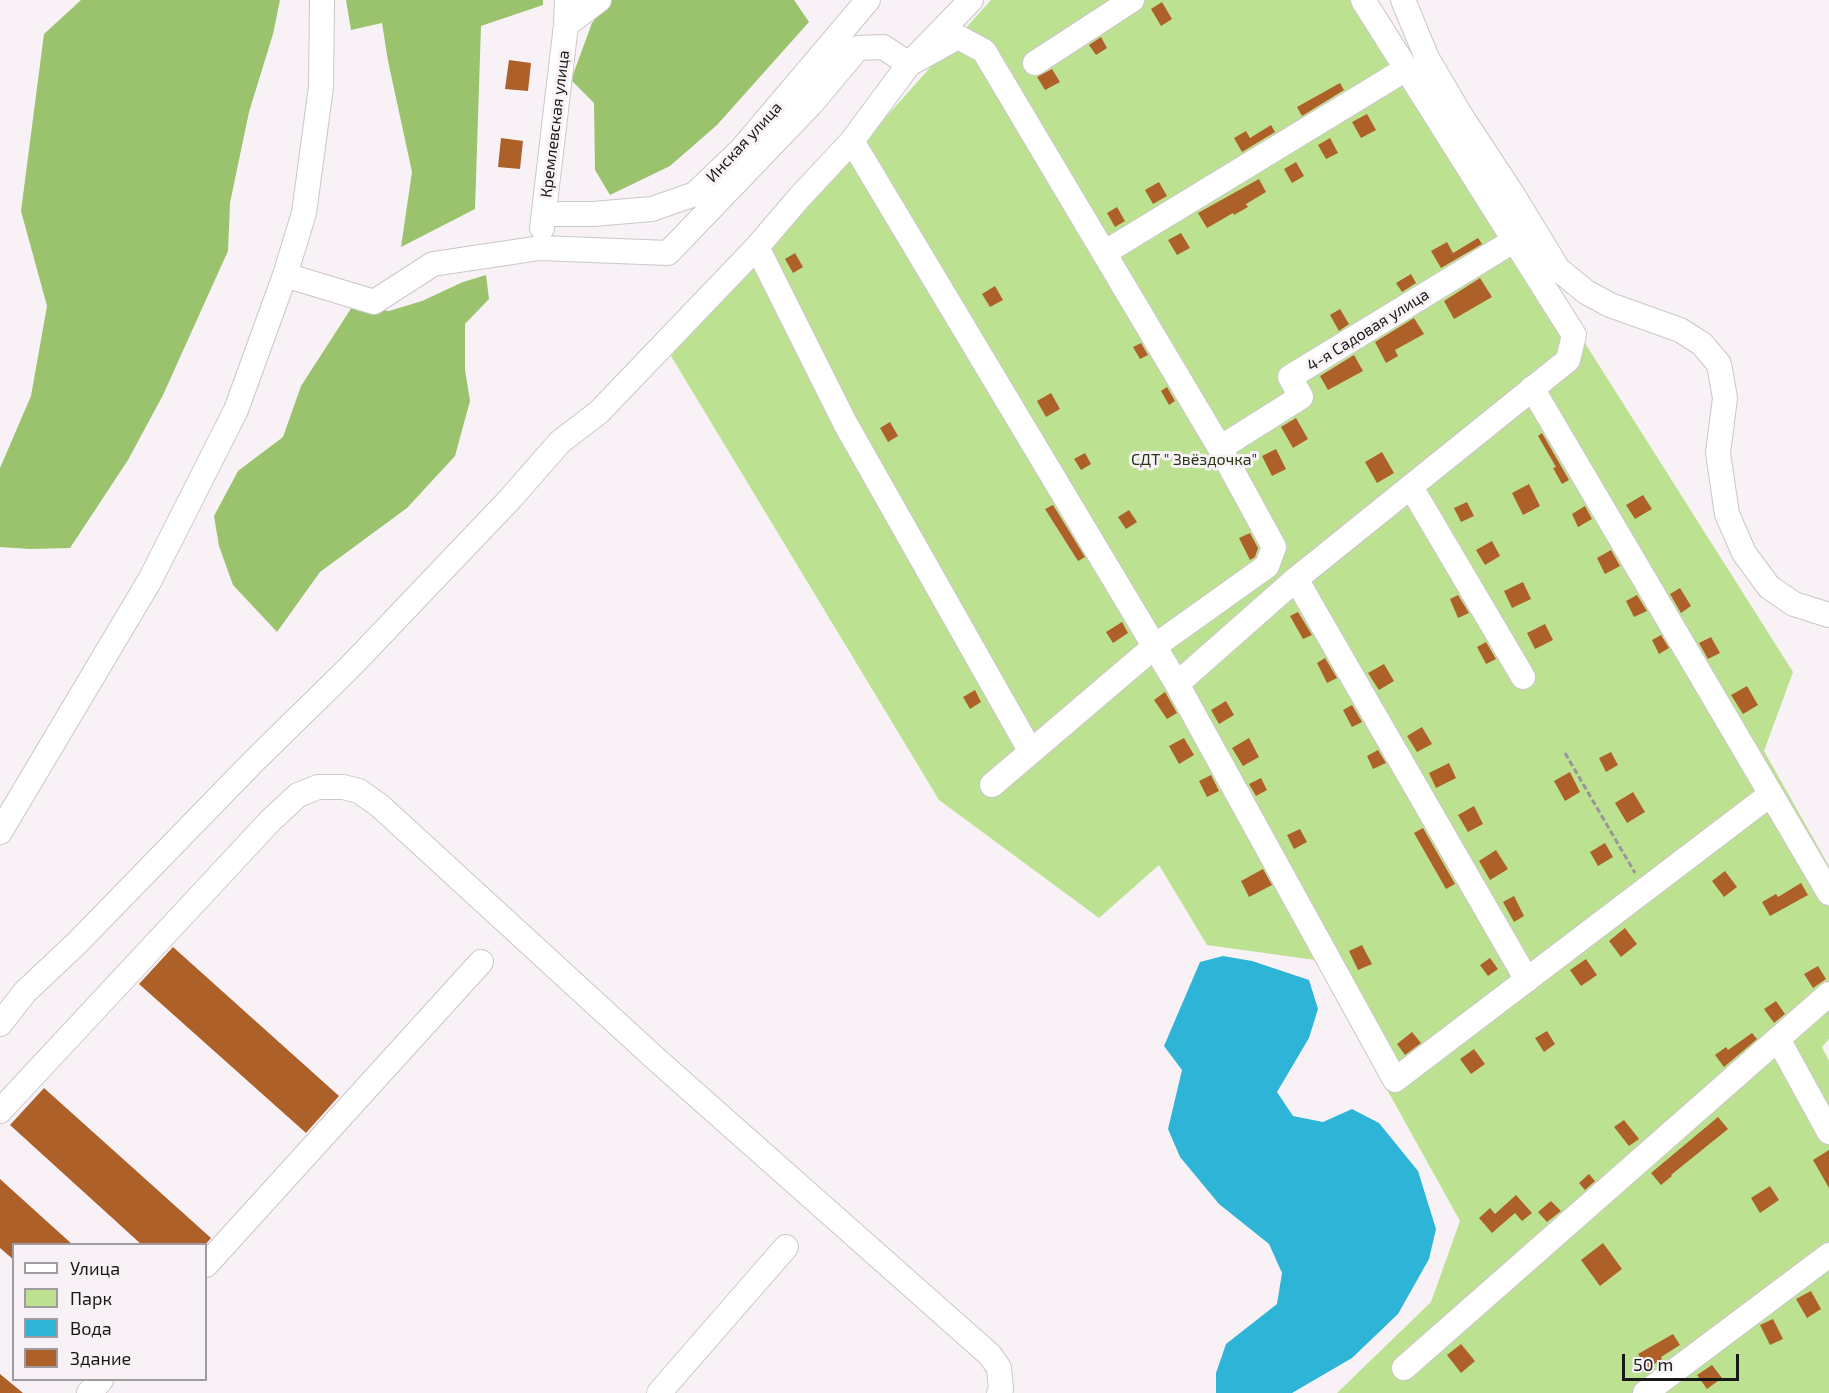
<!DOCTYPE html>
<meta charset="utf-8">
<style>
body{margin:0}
#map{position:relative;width:1829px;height:1393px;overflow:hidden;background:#f8f2f7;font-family:"Exo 2",sans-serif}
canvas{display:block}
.legend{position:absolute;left:12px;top:1243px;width:195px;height:138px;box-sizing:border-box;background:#f8f2f7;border:2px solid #9f9b9e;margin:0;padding:8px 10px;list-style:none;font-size:18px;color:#191819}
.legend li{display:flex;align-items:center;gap:12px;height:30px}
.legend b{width:30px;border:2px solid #9f9b9e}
.scale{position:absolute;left:1622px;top:1354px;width:117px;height:27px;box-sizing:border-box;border:3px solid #191819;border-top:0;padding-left:8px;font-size:18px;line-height:21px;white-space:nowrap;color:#191819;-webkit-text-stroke:4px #f8f2f7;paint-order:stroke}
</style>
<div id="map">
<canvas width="1829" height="1393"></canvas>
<ul class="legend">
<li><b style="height:8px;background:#fff"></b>Улица</li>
<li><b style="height:16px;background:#bce291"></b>Парк</li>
<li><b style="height:16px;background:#2db4d7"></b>Вода</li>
<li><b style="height:16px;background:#ad6129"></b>Здание</li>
</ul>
<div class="scale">50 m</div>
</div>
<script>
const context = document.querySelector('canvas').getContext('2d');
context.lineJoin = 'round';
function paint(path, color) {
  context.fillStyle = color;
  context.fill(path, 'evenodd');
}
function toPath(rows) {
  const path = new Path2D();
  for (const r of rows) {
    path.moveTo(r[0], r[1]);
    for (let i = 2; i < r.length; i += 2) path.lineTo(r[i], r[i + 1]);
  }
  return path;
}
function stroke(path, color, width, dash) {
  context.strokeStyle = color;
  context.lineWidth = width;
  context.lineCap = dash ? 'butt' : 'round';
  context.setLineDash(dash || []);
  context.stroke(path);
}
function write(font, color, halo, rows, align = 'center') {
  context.font = font + ' "Exo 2",sans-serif';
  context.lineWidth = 6;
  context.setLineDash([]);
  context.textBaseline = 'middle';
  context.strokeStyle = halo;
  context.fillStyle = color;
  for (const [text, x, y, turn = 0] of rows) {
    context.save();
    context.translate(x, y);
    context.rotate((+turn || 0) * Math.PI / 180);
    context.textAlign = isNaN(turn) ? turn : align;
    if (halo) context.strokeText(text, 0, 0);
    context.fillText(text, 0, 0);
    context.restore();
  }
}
const green = toPath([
 [991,0,1368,0,1793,672,1764,751,1829,866,1829,1039,1822,1047,1829,1061,1829,1393,1337,1393,1431,1302,1460,1221,1315,960,1207,945,1159,865,1099,918,939,800,671,356]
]);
const forest = toPath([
 [81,0,280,0,273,34,249,112,230,203,228,251,163,395,128,460,70,548,30,549,0,547,0,468,31,396,47,306,21,211,44,34],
 [346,0,543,0,543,5,481,26,475,209,401,247,412,172,388,61,382,23,351,30],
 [610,0,794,0,809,22,717,125,670,166,610,195,595,170,594,103,571,80,592,23],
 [486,275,489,299,465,324,465,370,470,401,455,456,407,508,320,572,277,632,233,585,219,546,214,516,238,471,283,437,301,386,352,307,389,311,422,301,463,282]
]);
const water = toPath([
 [1223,956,1252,961,1309,980,1318,1009,1309,1038,1277,1092,1293,1116,1323,1122,1352,1109,1379,1123,1418,1171,1436,1229,1429,1259,1398,1314,1352,1358,1292,1393,1216,1393,1216,1373,1226,1344,1277,1304,1282,1273,1269,1244,1219,1204,1180,1157,1168,1129,1182,1070,1164,1046,1200,962]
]);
const building = toPath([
 [1162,2,1172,19,1161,26,1151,9],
 [1101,37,1107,48,1096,55,1089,45],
 [509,60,531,63,528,91,505,89],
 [1052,69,1060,82,1045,90,1037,77],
 [1340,83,1344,90,1302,116,1297,107],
 [1367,114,1376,130,1361,138,1352,122],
 [1271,125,1275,132,1242,152,1234,138,1246,131,1250,138],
 [501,138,523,141,520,169,498,167],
 [1330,138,1338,153,1326,159,1318,145],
 [1296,162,1304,176,1292,183,1284,169],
 [1259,179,1266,192,1246,204,1248,207,1234,215,1233,213,1207,228,1198,213],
 [1159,182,1167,196,1153,204,1145,190],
 [1117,207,1125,221,1115,227,1107,213],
 [1181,233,1190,248,1177,255,1168,240],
 [1478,238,1482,244,1441,268,1431,251,1447,242,1453,253],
 [795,253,803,267,793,273,785,259],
 [1411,274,1416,283,1402,292,1396,283],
 [1480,278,1492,297,1454,319,1444,301],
 [995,286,1003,300,990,307,982,294],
 [1340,309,1349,324,1339,331,1330,315],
 [1414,318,1424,334,1395,350,1398,356,1386,363,1375,342],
 [1141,343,1148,355,1140,359,1133,347],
 [1354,355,1363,371,1328,390,1320,376],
 [1167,387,1175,401,1169,405,1161,391],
 [1051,393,1060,409,1046,417,1037,401],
 [1296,418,1308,439,1293,448,1281,427],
 [890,422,898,436,888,442,880,428],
 [1542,433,1569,480,1562,484,1553,468,1556,467,1538,436],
 [1276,449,1286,469,1272,476,1262,456],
 [1382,452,1394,473,1377,483,1365,462],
 [1085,453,1091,464,1081,470,1074,459],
 [1529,484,1540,506,1523,515,1512,493],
 [1643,495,1652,509,1635,519,1626,505],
 [1467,502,1474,516,1461,522,1454,508],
 [1053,505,1085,557,1078,561,1045,509],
 [1585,506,1592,519,1578,527,1572,514],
 [1129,510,1137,522,1126,529,1118,517],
 [1250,533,1258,548,1255,557,1250,560,1239,538],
 [1492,541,1500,556,1485,565,1476,550],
 [1611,550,1620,566,1605,574,1597,558],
 [1523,582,1531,599,1512,608,1504,591],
 [1680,588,1691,606,1681,613,1670,594],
 [1458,595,1469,613,1458,618,1450,599],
 [1637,595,1647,611,1634,617,1626,601],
 [1298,612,1312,635,1303,639,1290,616],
 [1122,622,1128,633,1113,643,1106,632],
 [1545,624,1553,640,1535,649,1527,633],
 [1661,635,1669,648,1659,654,1652,640],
 [1711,637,1720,653,1708,659,1699,643],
 [1486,642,1496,659,1486,664,1477,647],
 [1325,658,1337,678,1327,683,1317,663],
 [1384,664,1394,681,1379,690,1368,673],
 [1747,686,1758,705,1743,714,1731,695],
 [975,690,981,702,970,709,963,697],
 [1165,692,1177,713,1167,719,1154,700],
 [1226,701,1234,715,1219,724,1211,710],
 [1352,705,1362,722,1352,727,1343,710],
 [1422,727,1432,744,1417,752,1407,736],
 [1184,738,1194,755,1179,764,1169,746],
 [1249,738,1259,757,1243,766,1232,748],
 [1378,750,1386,763,1373,769,1367,756],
 [1611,752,1618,765,1606,772,1599,758],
 [1449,763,1456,778,1436,788,1429,773],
 [1570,772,1580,792,1565,801,1554,781],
 [1211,775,1219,791,1207,797,1199,781],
 [1261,778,1267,790,1256,796,1249,784],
 [1633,792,1645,812,1627,823,1615,803],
 [1474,806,1483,824,1468,832,1458,815],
 [1423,828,1455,884,1446,889,1414,833],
 [1300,829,1307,842,1294,849,1287,835],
 [1605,843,1613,857,1598,866,1590,852],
 [1496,850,1508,869,1490,880,1479,861],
 [1263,869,1272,885,1249,897,1241,881],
 [1725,871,1737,887,1724,897,1712,881],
 [1801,883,1808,895,1770,916,1762,902,1776,894,1778,897],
 [1514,896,1524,916,1514,922,1503,902],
 [1625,928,1637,944,1621,957,1609,941],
 [1362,945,1372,964,1358,970,1349,951],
 [173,947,339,1096,306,1133,139,984],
 [1490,958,1498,969,1488,976,1480,965],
 [1586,959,1597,975,1581,986,1570,970],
 [1818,966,1826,979,1813,988,1804,974],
 [1776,1001,1785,1014,1774,1023,1764,1009],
 [1547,1031,1555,1044,1544,1052,1535,1038],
 [1412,1032,1421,1043,1405,1055,1397,1044],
 [1752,1033,1757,1039,1724,1067,1715,1055,1726,1047,1728,1050],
 [1474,1049,1485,1064,1471,1074,1460,1059],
 [44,1088,211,1238,205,1245,142,1245,10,1125],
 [1718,1117,1728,1129,1671,1175,1672,1176,1661,1185,1651,1173],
 [1624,1120,1639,1139,1629,1146,1614,1127],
 [1829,1150,1829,1188,1813,1160],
 [1589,1174,1595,1181,1585,1190,1579,1183],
 [0,1179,73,1245,14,1245,14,1260,0,1248],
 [1770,1186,1779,1200,1760,1213,1751,1198],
 [1516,1195,1532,1213,1522,1221,1515,1213,1492,1233,1479,1218,1490,1208,1495,1214],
 [1551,1201,1561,1211,1547,1222,1538,1212],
 [1603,1243,1622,1269,1600,1286,1581,1260],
 [1811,1291,1821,1309,1807,1318,1796,1299],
 [1773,1319,1783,1339,1770,1345,1760,1325],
 [1673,1334,1680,1345,1661,1357,1662,1359,1647,1369,1638,1354],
 [1461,1344,1475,1361,1461,1373,1447,1355],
 [1712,1365,1722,1378,1707,1389,1697,1375],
 [0,1374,23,1393,0,1393]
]);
const path = toPath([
 [1565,753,1635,873]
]);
const minor = toPath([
 [1403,0,1427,58,1461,116,1513,195,1558,269,1586,292,1610,305,1680,330,1702,344,1719,364,1725,398,1718,453,1727,514,1744,553,1769,587,1794,604,1829,615],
 [566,25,599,0],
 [1035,63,1132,0],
 [852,141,1177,684,1395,1080,1771,794],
 [544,214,593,214,652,209,695,194,741,150,868,0],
 [542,228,566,25,567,0],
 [757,247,845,423,1031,752],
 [1104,253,1406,69],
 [285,275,374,302,433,264,540,248,668,253,811,104,858,48,883,47,909,64,971,0],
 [1532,388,1829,893],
 [1220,448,1301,397,1290,377,1515,240],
 [1411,487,1523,677],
 [1296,579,1527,980],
 [1177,684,1296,579,1568,360,1574,335,1363,0],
 [0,832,150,580,236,410,285,275,304,213,321,87,322,0],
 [0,1024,25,992,77,943,255,760,350,667,511,498,560,442,599,412,757,247,798,199,852,141,909,64,958,37,984,51,1220,448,1274,547,1267,566,1155,646,992,785],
 [1778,1039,1829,1132],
 [0,1111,271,820,298,795,318,787,343,787,359,791,380,806,657,1060,990,1355,999,1368,1001,1389,999,1393],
 [206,1265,481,962],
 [1404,1368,1829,994],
 [89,1393,101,1380],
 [659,1393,786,1247],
 [1645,1393,1829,1255]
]);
const streetNames = [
 ["Кремлевская улица",555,124,-83],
 ["Инская улица",744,142,-47],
 ["4-я Садовая улица",1368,330,-32]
];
const parkNames = [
 ["СДТ \" Звёздочка\"",1194,460]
];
paint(green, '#bce291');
paint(forest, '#9bc26d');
paint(water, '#2db4d7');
paint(building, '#ad6129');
stroke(minor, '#cbc6ca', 26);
stroke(path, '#999599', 3, [6, 3]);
stroke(minor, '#fff', 24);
write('16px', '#191819', '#f8f2f7', streetNames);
write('16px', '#273713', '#f8f2f7', parkNames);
</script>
